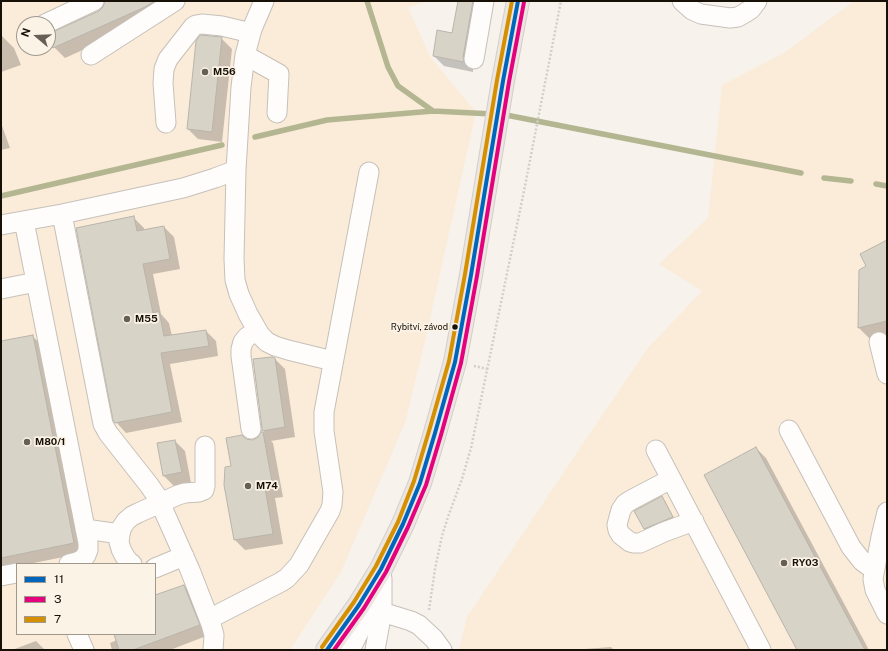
<!DOCTYPE html>
<meta charset="utf-8">
<style>
body{margin:0}
#map{position:relative;width:888px;height:651px;overflow:hidden;background:#f7f2ec;font-family:"Public Sans",sans-serif}
canvas{display:block}
.frame{position:absolute;inset:0;border:2px solid #171006;pointer-events:none}
.legend{position:absolute;left:16px;top:563px;width:140px;height:72px;box-sizing:border-box;background:#fcf3e7;border:1px solid #a0988d;margin:0;padding:5px 7px;list-style:none;font-size:12px;color:#171006}
.legend li{display:flex;align-items:center;gap:8px;height:20px}
.legend b{width:20px;border:1px solid #a0988d}
.north{position:absolute;left:16px;top:16px;width:40px;height:40px;box-sizing:border-box;background:#fcf3e7;border:1px solid #a0988d;border-radius:50%;rotate:289deg;font-size:11px;font-weight:700;line-height:16px;text-align:center;color:#171006}
.north::after{content:'';display:block;margin:auto;width:14px;height:18px;background:#655f56;clip-path:polygon(50% 0,100% 100%,50% 72%,0 100%)}
</style>
<div id="map">
<canvas width="888" height="651"></canvas>
<div class="frame"></div>
<ul class="legend">
<li><b style="height:5px;background:#0065bd"></b>11</li>
<li><b style="height:5px;background:#e5007d"></b>3</li>
<li><b style="height:5px;background:#d59001"></b>7</li>
</ul>
<div class="north">N</div>
</div>
<script>
const context = document.querySelector('canvas').getContext('2d');
context.lineJoin = 'round';
function paint(path, color) {
  context.fillStyle = color;
  context.fill(path, 'evenodd');
}
function toPath(rows) {
  const path = new Path2D();
  for (const r of rows) {
    path.moveTo(r[0], r[1]);
    for (let i = 2; i < r.length; i += 2) path.lineTo(r[i], r[i + 1]);
  }
  return path;
}
function stroke(path, color, width, dash) {
  context.strokeStyle = color;
  context.lineWidth = width;
  context.lineCap = dash ? 'butt' : 'round';
  context.setLineDash(dash || []);
  context.stroke(path);
}
function write(font, color, halo, rows, align = 'center') {
  context.font = font + ' "Public Sans",sans-serif';
  context.lineWidth = 3.5;
  context.setLineDash([]);
  context.textBaseline = 'middle';
  context.strokeStyle = halo;
  context.fillStyle = color;
  for (const [text, x, y, turn = 0] of rows) {
    context.save();
    context.translate(x, y);
    context.rotate((+turn || 0) * Math.PI / 180);
    context.textAlign = isNaN(turn) ? turn : align;
    if (halo) context.strokeText(text, 0, 0);
    context.fillText(text, 0, 0);
    context.restore();
  }
}
const built = toPath([
 [1,1,426,1,408,8,431,58,476,112,425,341,405,423,341,572,290,650,1,650],
 [24,24,48,24,48,48,24,48],
 [17,564,155,564,155,634,17,634],
 [854,1,887,1,887,650,459,650,467,617,582,445,647,349,702,291,659,264,708,218,722,85,784,53]
]);
const shadow = toPath([
 [106,1,182,1,156,17,65,58,54,47,49,35,99,12,104,7],
 [459,1,483,1,473,68,473,72,444,66,434,56,453,34],
 [1,35,14,48,21,65,1,72],
 [221,38,232,49,222,142,198,139,188,129],
 [1,123,10,148,1,150],
 [133,217,144,228,144,231,164,227,174,237,180,269,153,274,161,314,169,323,172,336,206,331,216,341,218,356,170,364,182,422,126,433,116,422],
 [887,241,887,335,870,339,859,328,868,267],
 [32,336,43,346,83,553,29,564,17,564,1,567,1,342],
 [275,359,285,369,295,437,271,441,273,443,283,497,275,498,283,544,245,550,235,540,225,485,246,440,253,441,259,438,262,433,264,432,263,430],
 [175,441,185,451,191,483,174,486,164,476,158,444],
 [756,448,766,458,869,650,798,650],
 [662,498,665,501,675,520,648,532,644,529],
 [184,586,194,596,209,635,170,650,112,650,110,643,117,640,115,634,155,634,155,596],
 [36,641,45,650,12,650],
 [611,647,614,650,585,650,584,649]
]);
const stream = toPath([
 [367,1,388,67,398,86,433,111],
 [501,114,801,173],
 [255,137,327,120,433,111,493,114],
 [824,178,851,181],
 [876,184,887,186],
 [1,196,222,145]
]);
const building = toPath([
 [105,1,155,1,145,7,53,48,48,34,99,11,103,7,105,1],
 [458,1,473,1,463,57,464,62,433,56,437,30,452,33,458,1],
 [200,35,222,37,212,132,187,129,196,41,200,35],
 [134,216,137,231,164,226,170,259,143,264,153,313,159,311,164,336,206,330,209,346,161,353,172,412,115,423,113,420,76,228,134,216],
 [887,240,887,321,858,328,859,270,866,266,860,254,887,240],
 [33,335,74,543,1,558,1,341,33,335],
 [272,357,275,358,285,427,262,431,262,428,253,359,272,357],
 [261,432,263,432,273,487,265,488,273,534,234,540,224,485,225,467,231,466,226,438,242,435,246,439,253,440,258,437,261,432],
 [175,440,182,472,163,476,157,443,175,440],
 [756,447,865,650,797,650,704,475,756,447],
 [662,496,673,517,644,529,634,511,662,496],
 [184,585,200,625,133,650,119,650,114,634,155,634,155,595,184,585]
]);
const path = toPath([
 [474,366,488,369],
 [429,610,435,569,442,536,448,517,462,479,471,448,524,191,561,1]
]);
const minor = toPath([
 [264,1,252,29,245,55,241,87,236,170,234,259,235,280,239,294,248,314,260,335,267,342,275,346,288,350,333,361],
 [682,1,692,10,701,14,730,18,738,17,745,13,751,9,757,1],
 [45,24,94,1],
 [91,55,175,1],
 [245,55,279,74,277,113],
 [474,59,484,1],
 [166,123,163,83,164,69,168,59,193,27,196,25,202,24,222,26,251,33],
 [62,214,103,424,108,433,149,485,158,498,190,570,211,624,214,635,213,650],
 [24,221,88,543,88,550,86,555,83,559,77,562,69,564],
 [1,225,62,214,183,188,215,178,236,170],
 [1,289,36,282],
 [879,342,887,374],
 [251,429,241,356,241,349,243,342,247,337,257,330],
 [789,430,851,547,862,561,870,567,875,568],
 [656,450,761,650],
 [671,479,631,500,625,504,621,510,619,517,617,525,618,530,621,535,630,542,634,543,640,543,664,532,694,521],
 [887,512,881,537,873,579,875,590,887,614],
 [85,529,120,534],
 [132,564,128,561,124,555,121,549,119,542,120,534,122,527,126,521,132,516,138,513,178,495,185,493,199,492,204,490,205,486,205,446],
 [155,568,184,556],
 [1,576,17,573],
 [382,612,411,621,419,625,434,639,442,650],
 [209,619,281,582,287,578,299,565,330,511,332,505,333,492,324,431,324,412,369,172],
 [77,634,84,650],
 [350,650,364,622,374,589],
 [375,650,382,612,382,578]
]);
const major = toPath([
 [327,650,359,605,381,569,403,524,420,483,435,433,455,362,471,275,503,81,518,1]
]);
const bus1 = toPath([
 [327,650,359,605,381,569,403,524,420,483,435,433,455,362,471,275,503,81,518,1]
]);
const bus2 = toPath([
 [334,650,364,608,386,572,408,527,426,485,441,435,461,363,477,276,509,82,524,2]
]);
const bus3 = toPath([
 [322,647,354,602,376,566,398,522,414,481,429,431,449,361,465,274,497,80,512,1]
]);
const markers = [
 [205,72,4,"#655f56"],
 [127,319,4,"#655f56"],
 [455,327,3.5,"#171006"],
 [27,442,4,"#655f56"],
 [248,486,4,"#655f56"],
 [784,563,4,"#655f56"]
];
const busNames = [
 ["Rybitví, závod",448,327]
];
const poiNames = [
 ["M56",213,72],
 ["M55",135,319],
 ["M80/1",35,442],
 ["M74",256,486],
 ["RY03",792,563]
];
paint(built, '#fbecda');
paint(shadow, '#0003');
stroke(stream, '#b3b690', 5.5);
paint(building, '#d8d3c7');
stroke(building, '#b9b5ac', 1);
stroke(minor, '#c6c0b8', 21);
stroke(major, '#d2cfcb', 24);
stroke(path, '#d1cfcd', 2.5, [2, 2]);
stroke(minor, '#fefdfc', 19);
stroke(major, '#ece5e0', 22);
stroke(bus1, '#0065bd', 4);
stroke(bus2, '#e5007d', 4);
stroke(bus3, '#d59001', 4);
for (const [x, y, r, color] of markers) {
  const dot = new Path2D();
  dot.arc(x, y, r, 0, 2 * Math.PI);
  context.fillStyle = color;
  context.fill(dot);
  stroke(dot, '#fcf3e7', 1.5);
}
write('9px', '#171006', '#fcf3e7', busNames, 'right');
write('bold 10px', '#171006', '#fcf3e7', poiNames, 'left');
</script>
